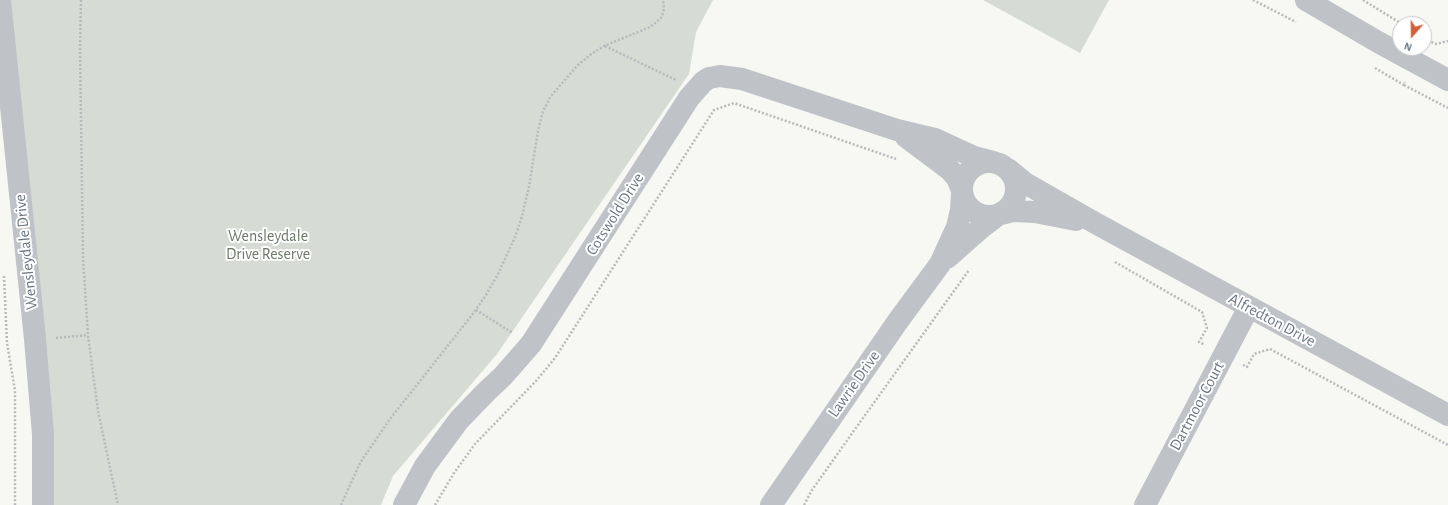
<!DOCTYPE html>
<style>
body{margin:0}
#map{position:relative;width:1448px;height:505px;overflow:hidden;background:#f7f7f4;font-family:"Alegreya Sans",sans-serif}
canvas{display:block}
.north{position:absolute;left:1392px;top:16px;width:40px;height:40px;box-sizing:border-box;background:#fff;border:1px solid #c3c8cd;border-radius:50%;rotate:200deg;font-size:11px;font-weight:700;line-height:16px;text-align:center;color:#697682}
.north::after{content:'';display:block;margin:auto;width:14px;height:18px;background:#cf623c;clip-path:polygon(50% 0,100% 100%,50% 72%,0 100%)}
</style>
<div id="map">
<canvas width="1448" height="505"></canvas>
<div class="north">N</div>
</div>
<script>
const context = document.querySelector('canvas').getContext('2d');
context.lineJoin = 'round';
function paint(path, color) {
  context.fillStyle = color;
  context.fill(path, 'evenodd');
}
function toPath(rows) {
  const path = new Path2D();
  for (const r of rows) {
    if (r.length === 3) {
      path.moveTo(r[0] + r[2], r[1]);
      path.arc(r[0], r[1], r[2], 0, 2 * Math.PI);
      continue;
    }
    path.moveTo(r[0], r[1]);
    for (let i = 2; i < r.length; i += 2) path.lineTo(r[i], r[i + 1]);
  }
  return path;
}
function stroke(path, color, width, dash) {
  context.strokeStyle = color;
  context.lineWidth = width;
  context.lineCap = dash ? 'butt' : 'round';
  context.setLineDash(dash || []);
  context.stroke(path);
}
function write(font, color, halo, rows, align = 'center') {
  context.font = font + ' "Alegreya Sans",sans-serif';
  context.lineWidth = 4;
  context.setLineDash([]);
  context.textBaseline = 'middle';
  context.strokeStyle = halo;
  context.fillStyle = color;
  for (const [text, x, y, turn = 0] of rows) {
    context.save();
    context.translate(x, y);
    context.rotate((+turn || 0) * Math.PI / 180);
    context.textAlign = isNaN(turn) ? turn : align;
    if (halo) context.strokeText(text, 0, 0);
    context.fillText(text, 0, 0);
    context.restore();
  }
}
const green = toPath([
 [9,0,713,0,696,32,689,74,497,354,393,476,381,505,38,505],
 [983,0,1109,0,1080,53]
]);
const path = toPath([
 [81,0,80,48,83,258,88,335,98,411,118,505],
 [1253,0,1296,22],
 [1363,0,1402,24],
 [1426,43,1427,40,1436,44,1448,41],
 [605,46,676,80],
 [1375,68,1404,85,1405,82],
 [1404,85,1448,108],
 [1115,262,1202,312,1207,328,1199,342,1205,345],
 [4,276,7,343,15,391,15,505],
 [476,310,513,333],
 [56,338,88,335],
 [1243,365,1247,367,1254,354,1270,349,1448,445],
 [341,505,360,463,390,419,472,315,486,295,498,274,516,235,522,216,529,187,538,131,543,111,551,96,577,66,590,55,604,46,648,28,654,24,661,18,663,13,664,8,663,0],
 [435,505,454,473,475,444,536,381,555,358,714,110,734,103,896,159],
 [804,505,812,490,853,432,969,270]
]);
const minor = toPath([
 [0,0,35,339,43,434,43,505],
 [1306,0,1378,42,1448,80],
 [906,137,950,170,957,178,962,190],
 [989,189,27],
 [1008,169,1025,183,1097,224,1448,415],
 [1002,214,1013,211,1035,212,1076,220],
 [947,258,981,228,998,215],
 [404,505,425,466,459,420,485,393,503,376,531,344,689,98,703,82,709,78,720,76,742,79,897,130,935,139,974,157,993,162],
 [771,505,898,321,940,264,957,227,961,210,962,194],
 [1145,505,1249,307]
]);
const streetNames = [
 ["Cotswold Drive",615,214,-58],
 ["Wensleydale Drive",26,252,-96],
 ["Alfredton Drive",1272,320,28],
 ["Lawrie Drive",854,384,-55],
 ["Dartmoor Court",1197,406,-62]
];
const parkNames = [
 ["Wensleydale",268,236],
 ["Drive Reserve",268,254]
];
paint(green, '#d6dbd4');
stroke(path, '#b7babc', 2.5, [2, 2]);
stroke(minor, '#bfc2c6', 22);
write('16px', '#697682', '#fff', streetNames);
write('16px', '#6b7a67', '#fff', parkNames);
</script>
